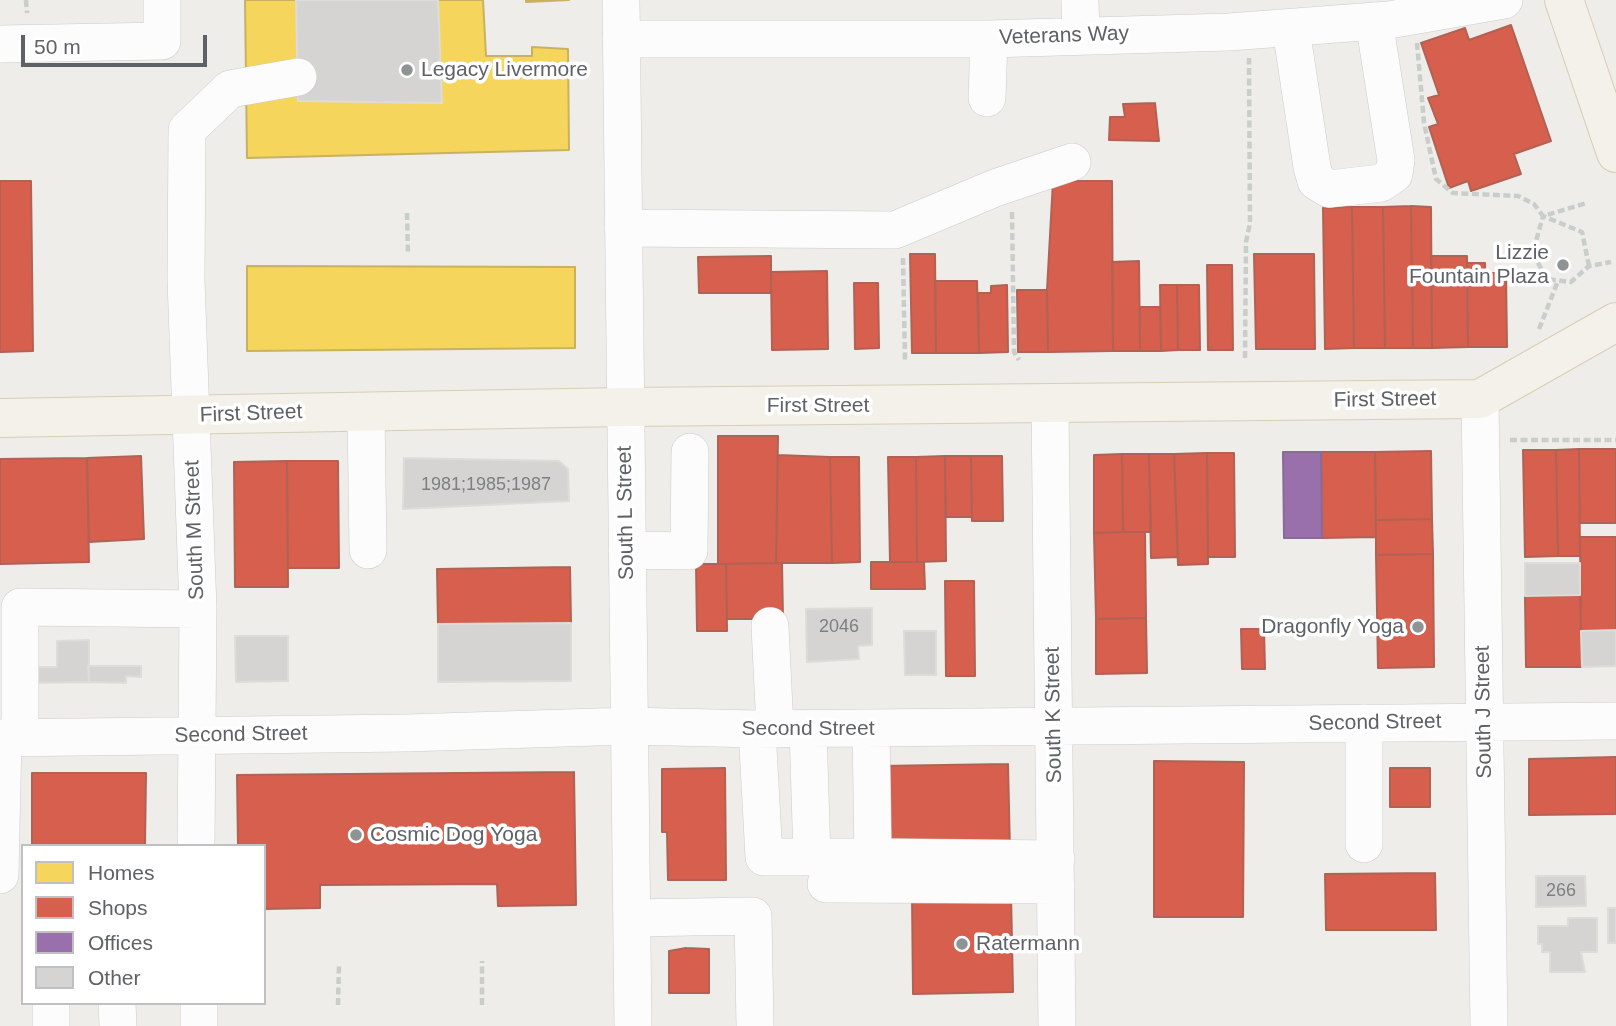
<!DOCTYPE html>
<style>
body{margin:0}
#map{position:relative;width:1616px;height:1026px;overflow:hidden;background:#eeede9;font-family:Arial,sans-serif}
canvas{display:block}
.legend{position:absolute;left:21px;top:844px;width:245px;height:161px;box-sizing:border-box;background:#fff;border:2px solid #bfc0c2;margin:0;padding:9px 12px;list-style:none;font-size:21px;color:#5e6267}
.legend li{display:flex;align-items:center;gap:14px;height:35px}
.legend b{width:35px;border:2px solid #bfc0c2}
.scale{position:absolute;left:21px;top:35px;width:186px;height:32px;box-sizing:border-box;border:4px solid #5e6267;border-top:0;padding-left:9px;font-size:21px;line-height:24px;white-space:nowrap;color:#5e6267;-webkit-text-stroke:5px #fff;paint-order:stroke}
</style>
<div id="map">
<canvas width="1616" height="1026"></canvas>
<ul class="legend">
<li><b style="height:19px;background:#f6d55c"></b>Homes</li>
<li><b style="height:19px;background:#d6604d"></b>Shops</li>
<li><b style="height:19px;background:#9970ab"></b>Offices</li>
<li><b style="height:19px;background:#d5d4d2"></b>Other</li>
</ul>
<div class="scale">50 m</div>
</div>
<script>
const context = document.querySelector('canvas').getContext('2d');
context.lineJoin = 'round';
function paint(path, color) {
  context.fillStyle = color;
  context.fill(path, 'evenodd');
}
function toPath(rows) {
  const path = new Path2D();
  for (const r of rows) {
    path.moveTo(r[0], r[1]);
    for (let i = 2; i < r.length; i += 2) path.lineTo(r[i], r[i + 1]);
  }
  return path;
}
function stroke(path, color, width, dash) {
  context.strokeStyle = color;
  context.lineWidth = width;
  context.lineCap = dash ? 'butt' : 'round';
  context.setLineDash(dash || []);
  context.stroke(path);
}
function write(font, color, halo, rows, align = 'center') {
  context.font = font + ' Arial,sans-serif';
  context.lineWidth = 7;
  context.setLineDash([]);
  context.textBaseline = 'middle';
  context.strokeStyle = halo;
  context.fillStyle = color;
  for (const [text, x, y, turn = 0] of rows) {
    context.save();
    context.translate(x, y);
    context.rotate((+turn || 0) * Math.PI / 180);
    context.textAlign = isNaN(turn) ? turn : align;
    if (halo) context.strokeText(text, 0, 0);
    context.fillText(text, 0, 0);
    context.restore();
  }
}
const homes = toPath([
 [245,0,483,0,486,56,532,56,532,47,568,49,569,150,247,158,245,0],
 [526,0,569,0,526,2,526,0],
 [247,266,575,267,575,348,247,351,247,266]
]);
const shops = toPath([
 [1511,25,1551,141,1514,154,1521,174,1471,191,1468,181,1449,188,1429,127,1438,124,1428,98,1439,95,1421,43,1465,28,1469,40,1511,25],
 [1155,103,1159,141,1109,140,1110,117,1125,117,1123,104,1155,103],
 [0,181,31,181,33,351,0,352,0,181],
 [1053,181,1112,181,1113,351,1048,352,1047,290,1053,181],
 [1411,206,1413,348,1385,348,1383,207,1411,206],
 [1411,206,1431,207,1432,348,1413,348,1411,206],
 [1352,207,1354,348,1325,349,1323,208,1352,207],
 [1352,207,1383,207,1385,348,1354,348,1352,207],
 [910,254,935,254,936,353,912,353,910,254],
 [1254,254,1314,254,1315,349,1256,349,1254,254],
 [771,256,771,293,699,293,698,257,771,256],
 [1431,256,1467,256,1468,347,1432,348,1431,256],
 [1139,261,1140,351,1113,351,1112,262,1139,261],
 [1467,263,1485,263,1485,273,1506,273,1507,347,1468,347,1467,263],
 [1207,265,1232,265,1233,350,1208,350,1207,265],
 [827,271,828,349,772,350,771,272,827,271],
 [935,281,977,281,979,353,936,353,935,281],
 [854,283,878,283,879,348,855,349,854,283],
 [1007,285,1008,352,979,353,978,293,991,293,991,286,1007,285],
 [1160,285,1177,285,1178,350,1161,351,1160,285],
 [1177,285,1199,285,1200,350,1178,350,1177,285],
 [1017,290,1047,290,1048,352,1018,352,1017,290],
 [1140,307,1160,307,1161,351,1140,351,1140,307],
 [718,436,778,436,776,563,718,564,718,436],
 [1579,449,1616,449,1616,523,1580,523,1579,449],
 [1579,449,1580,556,1558,556,1556,450,1579,449],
 [1523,450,1556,450,1558,556,1525,557,1523,450],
 [1431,451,1432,519,1376,520,1375,452,1431,451],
 [1321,452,1375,452,1376,537,1322,538,1321,452],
 [1207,453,1234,453,1235,557,1208,557,1207,453],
 [1207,453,1208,564,1178,565,1174,454,1207,453],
 [1122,454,1123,532,1094,533,1094,455,1122,454],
 [1122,454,1149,454,1151,532,1123,532,1122,454],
 [1149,454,1174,454,1178,557,1151,558,1149,454],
 [778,455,830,457,832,563,776,563,778,455],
 [141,456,144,539,89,542,87,458,141,456],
 [945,456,971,456,972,517,946,517,945,456],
 [945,456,946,561,917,562,916,457,945,456],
 [971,456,1002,456,1003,521,972,521,971,456],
 [830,457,859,457,860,562,832,563,830,457],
 [888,457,916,457,917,562,890,562,888,457],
 [87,458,89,562,0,564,0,459,87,458],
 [287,461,338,461,339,568,288,568,287,461],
 [287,461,288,587,235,587,234,462,287,461],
 [1432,519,1433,554,1376,555,1376,520,1432,519],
 [1123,532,1145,532,1146,618,1096,619,1094,533,1123,532],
 [1580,537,1616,537,1616,630,1581,631,1580,537],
 [1433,554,1434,667,1378,668,1376,555,1433,554],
 [871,562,924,562,925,589,871,589,871,562],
 [782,563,783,619,727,619,726,564,782,563],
 [696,564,726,564,727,631,697,631,696,564],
 [570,567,571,623,438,624,437,569,570,567],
 [945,581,974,581,975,676,946,676,945,581],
 [1580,595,1582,667,1526,667,1525,596,1580,595],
 [1146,618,1147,673,1096,674,1096,619,1146,618],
 [1241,629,1264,629,1265,669,1242,669,1241,629],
 [1616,757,1616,814,1529,815,1529,759,1616,757],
 [1154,761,1244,762,1243,917,1154,917,1154,761],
 [1008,764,1010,852,881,841,880,766,1008,764],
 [725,768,726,880,668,880,667,832,662,832,662,769,725,768],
 [1390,768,1430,768,1430,807,1390,807,1390,768],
 [574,772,576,905,498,906,497,884,320,885,320,908,264,909,264,846,238,846,237,775,574,772],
 [32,773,146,773,145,846,32,846,32,773],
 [1435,873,1436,930,1326,930,1325,874,1435,873],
 [1011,894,1013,992,913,994,912,895,1011,894],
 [686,948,709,949,709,993,669,993,669,951,686,948]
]);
const offices = toPath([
 [1283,452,1321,452,1322,538,1284,538,1283,452]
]);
const building = toPath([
 [296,0,438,0,442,103,298,101,296,0],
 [404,458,559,461,568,469,569,501,403,509,404,458],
 [1525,563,1580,563,1580,595,1525,596,1525,563],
 [872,608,872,645,858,646,859,659,807,662,806,609,872,608],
 [571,623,571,681,438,682,438,624,571,623],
 [1616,630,1616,666,1582,667,1581,631,1616,630],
 [904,631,936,631,936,675,905,675,904,631],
 [235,636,288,636,288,681,236,682,235,636],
 [89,640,89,682,28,683,28,667,57,667,57,641,89,640],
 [88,666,141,666,141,677,126,676,126,683,89,682,88,666],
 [1536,876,1585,876,1586,906,1536,907,1536,876],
 [1608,908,1616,908,1616,943,1608,943,1608,908],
 [1568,918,1597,918,1597,952,1581,952,1585,972,1550,972,1550,952,1542,952,1542,944,1538,944,1538,926,1568,926,1568,918]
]);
const path = toPath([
 [26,0,27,13],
 [1417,43,1424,123,1436,179,1453,193,1518,196,1534,204,1543,216,1587,203],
 [1012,212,1014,352,1019,360],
 [407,213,408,255],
 [903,258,905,361],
 [1589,266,1582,232,1543,216,1533,252,1546,279,1571,282,1589,266,1611,262],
 [1539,329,1558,281],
 [1245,358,1246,242,1250,223,1249,58],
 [1510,440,1616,440],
 [338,1005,339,964],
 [482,1005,482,961]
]);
const minor = toPath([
 [621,0,633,1026],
 [1080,0,1081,35],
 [1291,29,1312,167,1316,181,1329,189,1381,183,1394,174,1396,160,1374,21],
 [621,39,989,39,1229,32,1389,20,1504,0],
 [0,44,162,41,162,0],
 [987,98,989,39],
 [623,228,895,230,995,188,1072,162],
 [1480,399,1489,1026],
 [1050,405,1057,1026],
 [366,412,368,550],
 [627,550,689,551,690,452],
 [770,626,775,729],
 [1364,723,1364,844],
 [757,729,764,857,873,857],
 [808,729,812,857],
 [871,729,873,857,1056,859],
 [20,737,20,607,198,609],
 [0,738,407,733,628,726,757,729,1616,721],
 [196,846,198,609,186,280,187,130,230,89,298,77],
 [0,875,3,738],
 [826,884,1056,885],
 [632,918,753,916,755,1026],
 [51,1003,51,1026],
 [117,1003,118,1026],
 [199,1003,199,1026]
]);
const major = toPath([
 [1564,0,1616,153],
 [0,418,625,407,1480,399,1616,322]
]);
const markers = [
 [407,70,7,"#909394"],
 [1563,265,7,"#909394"],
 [1418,627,7,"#909394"],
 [356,835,7,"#909394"],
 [962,944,7,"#909394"]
];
const numberNames = [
 ["1981;1985;1987",486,485],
 ["2046",839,627],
 ["266",1561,891]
];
const streetNames = [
 ["Veterans Way",1064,36,-2],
 ["First Street",1385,400,-1],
 ["First Street",818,406],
 ["First Street",251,414,-2],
 ["South L Street",626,513,-91],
 ["South M Street",195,530,-92],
 ["South J Street",1484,712,-91],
 ["South K Street",1054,715,-91],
 ["Second Street",1375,723,-1],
 ["Second Street",808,729],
 ["Second Street",241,735,-1]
];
const poiNames = [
 ["Legacy Livermore",421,70],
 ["Lizzie",1549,253,"right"],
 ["Fountain Plaza",1549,277,"right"],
 ["Dragonfly Yoga",1404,627,"right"],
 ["Cosmic Dog Yoga",370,835],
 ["Ratermann",976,944]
];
paint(homes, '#f6d55c');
stroke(homes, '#c8b25f', 2);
paint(shops, '#d6604d');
stroke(shops, '#b26155', 2);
paint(offices, '#9970ab');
stroke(offices, '#876c97', 2);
paint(building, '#d5d4d2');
stroke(building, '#dedcd8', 2);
stroke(minor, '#cbcbcb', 38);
stroke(major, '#d7ceb5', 40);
stroke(path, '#c9cecb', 4.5, [7, 3.5]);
stroke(minor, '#fcfcfc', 37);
stroke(major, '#f3f1e9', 38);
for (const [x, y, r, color] of markers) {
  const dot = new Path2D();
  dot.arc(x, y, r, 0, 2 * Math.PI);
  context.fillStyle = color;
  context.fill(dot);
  stroke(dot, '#fff', 2.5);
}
write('18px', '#7d8083', null, numberNames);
write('21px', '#5e6267', '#fff', streetNames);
write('21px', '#5e6267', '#fff', poiNames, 'left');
</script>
